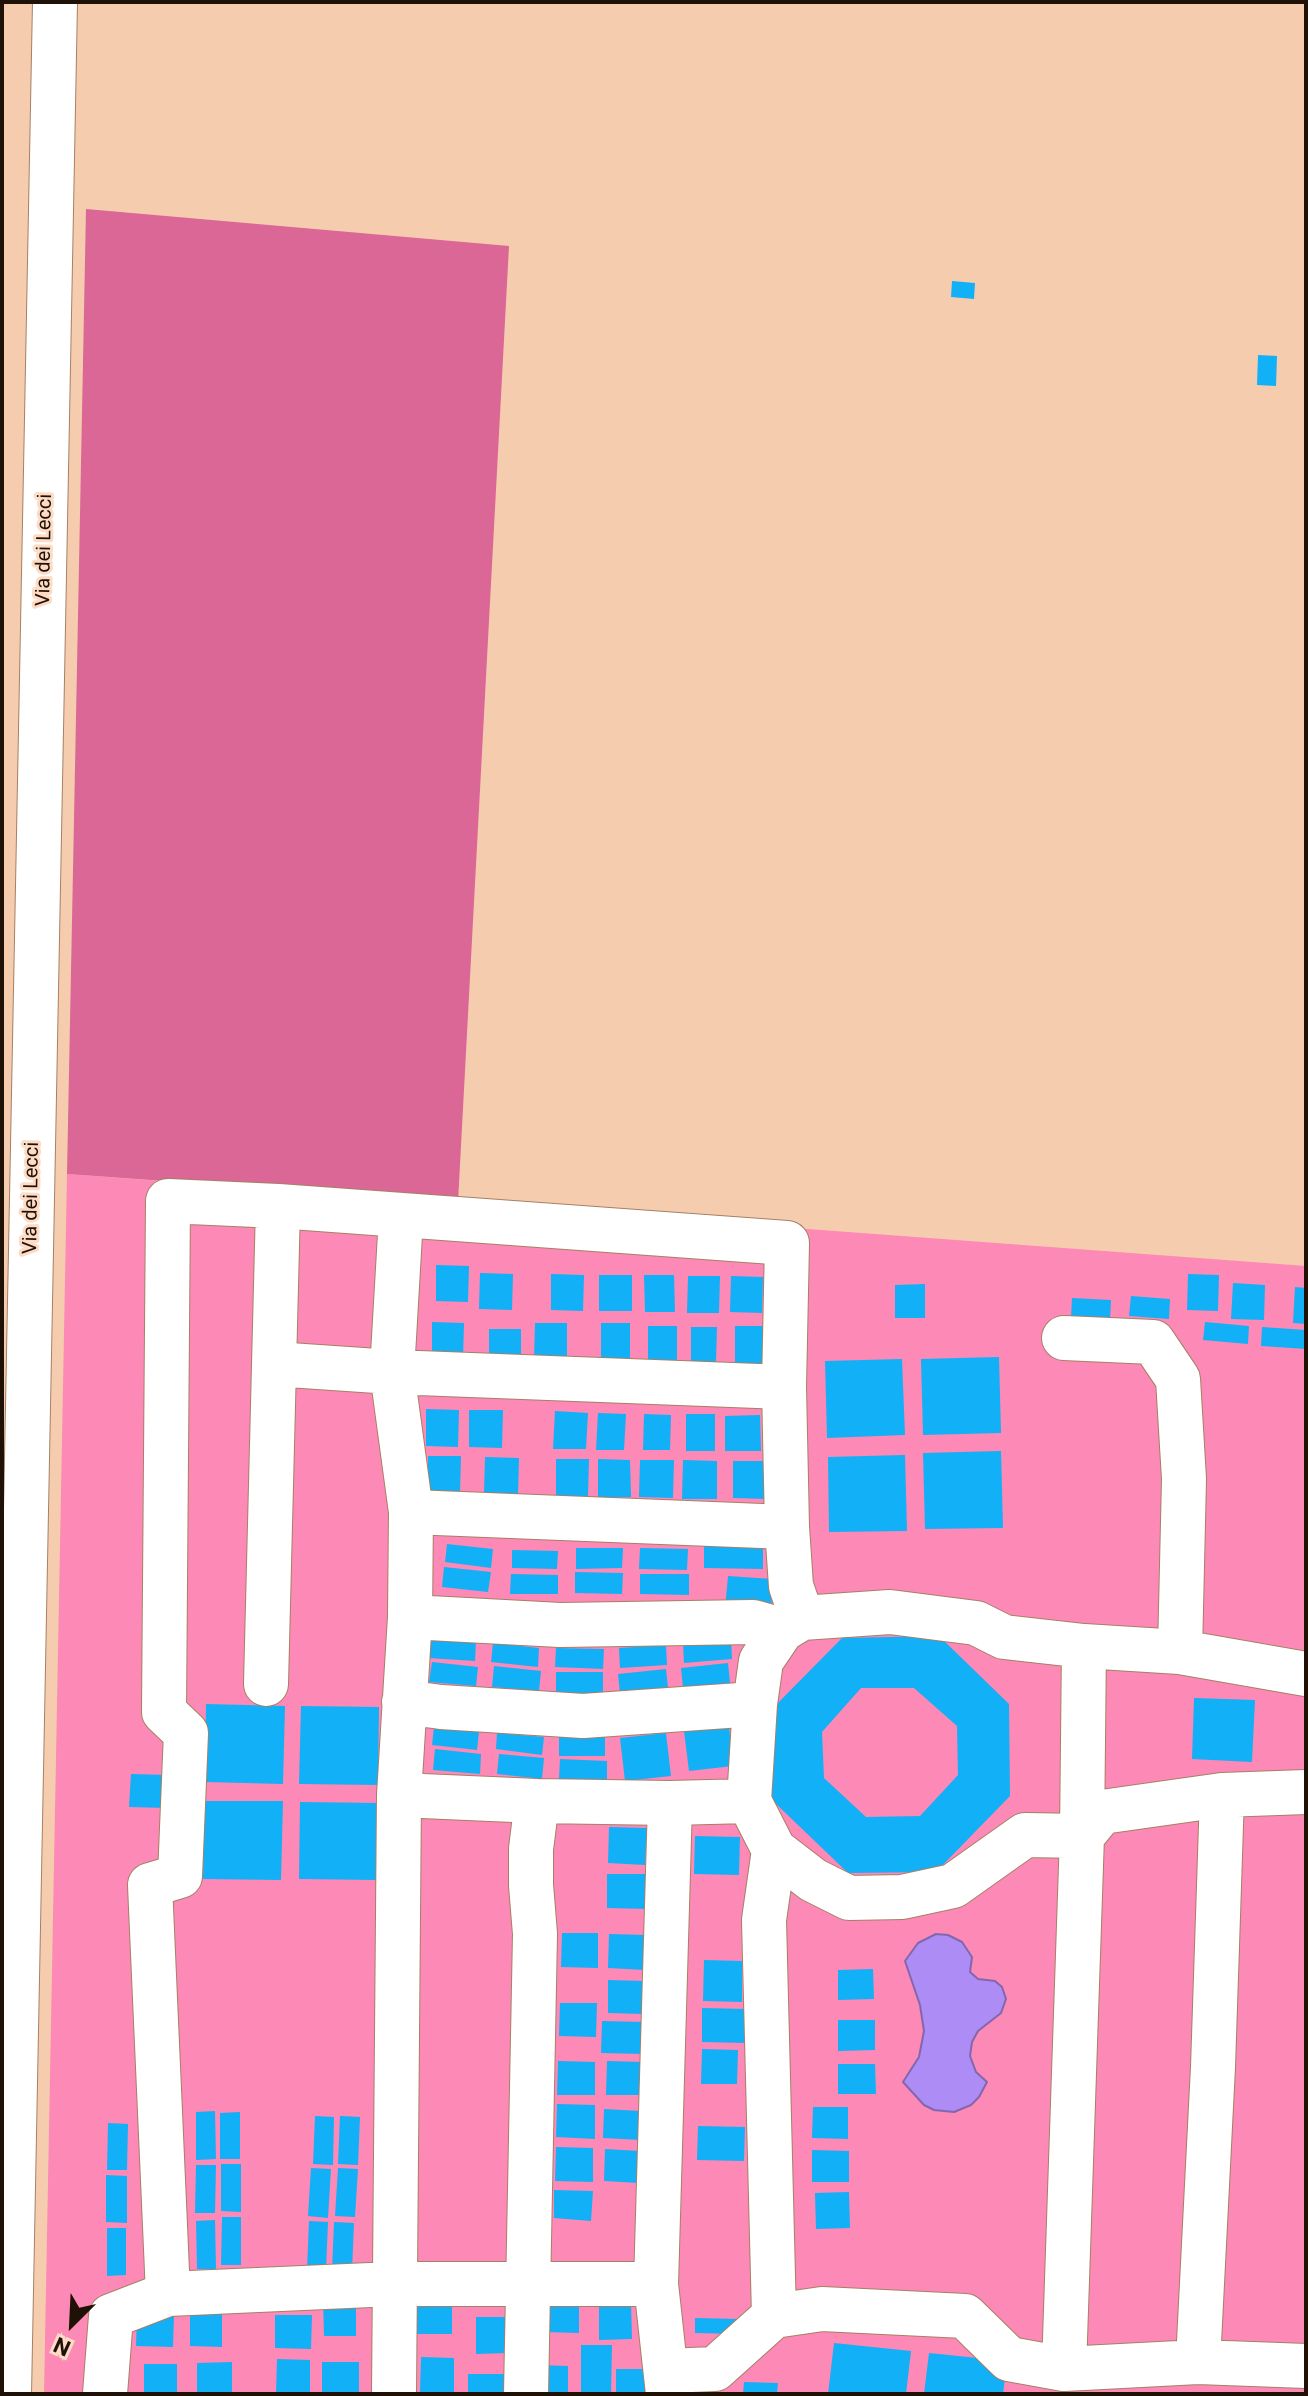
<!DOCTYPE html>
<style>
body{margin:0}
#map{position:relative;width:1308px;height:2396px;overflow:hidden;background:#f6ccaf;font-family:Roboto,sans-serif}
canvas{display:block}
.frame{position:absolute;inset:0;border:4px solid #201107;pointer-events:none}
.north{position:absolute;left:32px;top:2284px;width:80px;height:80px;-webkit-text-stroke:6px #fddbc4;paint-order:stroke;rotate:204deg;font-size:22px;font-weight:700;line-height:32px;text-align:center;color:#201107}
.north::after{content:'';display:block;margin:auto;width:28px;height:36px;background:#201107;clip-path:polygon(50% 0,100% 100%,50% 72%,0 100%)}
</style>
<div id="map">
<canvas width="1308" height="2396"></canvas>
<div class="frame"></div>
<div class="north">N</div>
</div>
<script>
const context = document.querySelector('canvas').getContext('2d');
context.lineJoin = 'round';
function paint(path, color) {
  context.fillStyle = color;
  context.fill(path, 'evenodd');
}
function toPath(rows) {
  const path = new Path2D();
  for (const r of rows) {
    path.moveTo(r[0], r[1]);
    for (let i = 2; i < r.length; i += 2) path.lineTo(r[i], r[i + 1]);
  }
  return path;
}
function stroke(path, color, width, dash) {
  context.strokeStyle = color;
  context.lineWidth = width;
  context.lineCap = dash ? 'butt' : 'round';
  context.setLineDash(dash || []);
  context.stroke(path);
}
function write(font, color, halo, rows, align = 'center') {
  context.font = font + ' Roboto,sans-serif';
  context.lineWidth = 6;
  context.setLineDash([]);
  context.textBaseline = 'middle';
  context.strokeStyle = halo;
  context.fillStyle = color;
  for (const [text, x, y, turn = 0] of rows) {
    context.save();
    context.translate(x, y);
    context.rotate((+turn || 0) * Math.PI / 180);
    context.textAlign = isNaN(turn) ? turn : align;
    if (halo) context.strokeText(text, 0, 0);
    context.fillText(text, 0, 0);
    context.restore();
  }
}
const green = toPath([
 [67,1174,1306,1266,1306,2394,44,2394]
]);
const forest = toPath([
 [86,209,509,246,458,1202,67,1174]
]);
const water = toPath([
 [936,1934,948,1935,962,1942,972,1957,970,1972,978,1979,995,1981,1002,1987,1006,1999,1001,2013,978,2031,972,2042,970,2056,976,2072,987,2082,979,2097,971,2105,954,2112,934,2110,924,2105,903,2082,919,2057,924,2031,920,2005,905,1961,918,1943,936,1934]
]);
const building = toPath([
 [952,281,975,283,974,299,951,297],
 [1258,355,1277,356,1276,386,1257,385],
 [436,1265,469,1266,468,1302,436,1301],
 [480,1273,513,1274,512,1310,479,1309],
 [551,1274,584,1275,583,1311,551,1310],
 [1188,1274,1219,1275,1218,1311,1187,1310],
 [599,1275,632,1275,632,1311,599,1311],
 [644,1275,674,1275,675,1312,645,1312],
 [688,1276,720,1276,719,1313,687,1313],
 [731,1276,763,1277,762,1313,730,1312],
 [1233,1283,1265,1285,1264,1320,1231,1319],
 [925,1284,925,1318,895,1318,895,1285],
 [1295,1287,1306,1288,1306,1324,1293,1323],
 [1131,1296,1170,1299,1169,1319,1129,1316],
 [1072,1298,1111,1300,1110,1320,1071,1317],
 [432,1322,464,1323,463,1359,432,1358],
 [1205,1322,1249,1326,1248,1344,1203,1340],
 [535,1323,567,1323,567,1361,534,1361],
 [601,1323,630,1323,630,1362,601,1361],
 [648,1326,677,1326,677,1363,648,1362],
 [735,1326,766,1326,766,1363,735,1363],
 [691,1327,717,1327,716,1362,691,1362],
 [1262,1327,1306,1330,1306,1349,1261,1346],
 [489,1329,521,1329,521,1366,489,1366],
 [999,1357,1001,1433,923,1435,921,1359],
 [902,1359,905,1435,827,1438,825,1361],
 [426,1409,459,1410,458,1447,426,1446],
 [469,1410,503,1410,502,1448,469,1447],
 [555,1411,588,1413,586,1449,553,1449],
 [598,1413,626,1414,624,1450,596,1450],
 [644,1414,671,1415,670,1450,643,1450],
 [686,1414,715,1414,715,1451,686,1451],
 [760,1415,761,1451,725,1451,725,1416],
 [1001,1451,1003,1528,925,1529,923,1453],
 [905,1455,907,1531,829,1532,828,1457],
 [428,1456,461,1456,460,1493,428,1493],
 [485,1457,519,1458,518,1495,484,1494],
 [556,1459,589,1459,588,1496,556,1496],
 [598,1459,630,1460,631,1497,598,1498],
 [640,1460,674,1460,673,1498,639,1497],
 [683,1460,717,1461,717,1499,682,1499],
 [733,1461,768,1461,767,1499,733,1498],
 [447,1544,493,1549,491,1568,445,1562],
 [704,1544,763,1545,763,1569,704,1568],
 [576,1548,623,1548,622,1568,576,1569],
 [640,1548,688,1549,687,1570,639,1569],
 [512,1550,558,1551,557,1569,512,1568],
 [444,1567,491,1572,488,1592,442,1587],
 [575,1572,623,1573,622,1594,575,1593],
 [511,1574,558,1575,558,1594,510,1594],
 [640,1574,689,1574,689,1595,640,1594],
 [728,1576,773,1579,771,1613,725,1609],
 [939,1636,1009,1704,1010,1796,936,1872,848,1873,772,1800,771,1710,842,1638],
 [861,1688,914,1688,957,1726,958,1775,920,1816,866,1817,824,1778,822,1732],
 [429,1638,476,1641,475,1661,428,1658],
 [731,1640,732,1659,684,1663,683,1643],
 [493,1643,539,1648,538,1667,491,1662],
 [666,1645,667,1665,620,1668,619,1648],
 [556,1648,604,1649,603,1669,555,1667],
 [432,1662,478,1667,476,1686,429,1682],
 [728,1663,730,1683,683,1688,681,1668],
 [494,1666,541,1671,539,1691,492,1687],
 [666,1669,668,1688,620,1693,618,1674],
 [556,1672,603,1672,603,1693,556,1693],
 [1194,1698,1255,1700,1252,1762,1192,1759],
 [206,1704,285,1706,283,1784,205,1782],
 [301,1706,379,1707,378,1785,299,1784],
 [729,1726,733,1766,689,1771,684,1731],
 [434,1727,479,1732,477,1750,432,1745],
 [497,1733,544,1737,542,1755,496,1749],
 [666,1733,671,1776,625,1781,620,1738],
 [559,1736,605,1737,605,1756,559,1756],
 [435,1749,481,1754,480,1774,433,1770],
 [499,1754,544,1758,542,1779,497,1774],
 [560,1759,607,1761,607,1781,559,1779],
 [131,1774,169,1775,167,1808,129,1807],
 [204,1801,283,1801,281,1880,203,1879],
 [300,1802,379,1803,377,1880,299,1879],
 [609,1827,647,1828,645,1865,608,1863],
 [695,1836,740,1837,739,1875,694,1874],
 [607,1874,648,1874,648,1909,607,1908],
 [562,1933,598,1933,598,1968,561,1967],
 [609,1934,646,1935,645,1970,608,1968],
 [704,1960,742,1961,742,2002,703,2001],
 [873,1969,874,1999,838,2000,838,1970],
 [608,1980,645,1981,644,2014,608,2013],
 [560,2003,597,2003,596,2037,559,2036],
 [702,2008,746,2009,746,2043,702,2042],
 [838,2020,875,2020,875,2050,838,2051],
 [602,2021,644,2022,643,2054,601,2053],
 [702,2049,738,2050,737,2084,701,2084],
 [558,2061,595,2062,595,2095,557,2095],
 [607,2061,642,2062,642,2095,606,2095],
 [838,2064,875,2064,876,2094,838,2094],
 [557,2104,595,2105,595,2139,556,2137],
 [813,2107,848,2107,848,2139,812,2138],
 [604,2109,641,2111,641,2140,603,2138],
 [215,2111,216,2159,196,2160,196,2112],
 [240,2112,240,2159,220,2159,220,2113],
 [315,2116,334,2117,333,2165,313,2164],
 [340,2116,360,2117,358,2165,338,2164],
 [108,2123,128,2124,127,2170,107,2170],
 [698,2126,745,2127,744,2161,697,2160],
 [556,2147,593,2148,593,2182,555,2181],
 [605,2149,640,2151,639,2183,604,2181],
 [812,2150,849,2151,849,2182,812,2182],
 [221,2164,241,2164,241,2212,221,2211],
 [196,2165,216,2165,215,2213,195,2213],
 [311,2168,331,2169,328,2218,308,2216],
 [338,2168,358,2169,355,2217,335,2216],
 [106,2175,127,2176,127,2223,106,2222],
 [554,2190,593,2191,591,2221,554,2218],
 [849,2192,850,2228,816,2229,815,2193],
 [222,2217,241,2217,241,2265,221,2265],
 [215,2220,216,2269,197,2269,196,2221],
 [309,2221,328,2222,326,2270,307,2270],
 [334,2222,354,2223,352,2271,332,2270],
 [107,2228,126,2228,126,2275,107,2276],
 [323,2299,356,2299,356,2336,324,2336],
 [452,2300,452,2334,416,2334,416,2301],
 [543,2300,579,2300,579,2333,543,2332],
 [631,2302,632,2339,599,2340,599,2303],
 [190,2309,222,2310,222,2347,190,2346],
 [137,2315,174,2315,173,2347,136,2346],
 [275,2315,312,2315,311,2349,275,2348],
 [476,2317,507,2317,507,2353,476,2354],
 [695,2318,738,2319,738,2334,695,2333],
 [834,2343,911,2351,906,2394,828,2394],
 [581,2345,612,2345,611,2394,581,2394],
 [929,2353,1007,2361,1003,2394,924,2394],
 [421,2357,454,2358,454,2394,420,2393],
 [277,2359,310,2360,310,2394,276,2394],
 [232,2362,232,2394,197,2394,197,2363],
 [322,2362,359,2362,359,2394,322,2394],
 [144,2364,177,2364,177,2394,144,2394],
 [536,2365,568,2366,568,2394,535,2394],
 [616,2369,653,2369,653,2394,616,2394],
 [468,2374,504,2374,504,2394,468,2394],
 [744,2382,778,2383,777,2394,743,2394]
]);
const minor = toPath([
 [401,1217,392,1372,411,1512,410,1617,399,1795,537,1801,670,1803,749,1801],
 [1064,1338,1153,1342,1178,1379,1184,1479,1180,1652],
 [274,1364,392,1372,784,1387],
 [411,1512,787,1527],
 [410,1617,560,1625,753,1622,782,1630],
 [1084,1646,1082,1836,1064,2369,1198,2362,1306,2366],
 [1306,1674,1180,1652,1084,1646,1004,1637,976,1623,890,1612,802,1618,782,1630,761,1661,755,1704,749,1801,774,1850,813,1880,849,1898,902,1897,953,1886,1025,1835,1082,1836,1102,1812,1222,1795,1306,1792],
 [266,1684,278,1206],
 [404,1702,441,1707,583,1716,755,1704],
 [168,2294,150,1885,180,1876,186,1733,164,1712,168,1201,278,1206,787,1243,784,1387,787,1527,791,1586,802,1618],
 [774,2316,822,2309,965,2316,1009,2359,1064,2369],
 [1198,2362,1213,2067,1222,1795],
 [666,2371,715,2369,774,2316,764,1920,774,1850],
 [9,2394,55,2],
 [105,2394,111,2316,168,2294,393,2284,656,2284],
 [394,2394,399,1795],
 [526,2394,535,1934,531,1885,531,1849,537,1801],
 [668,2394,656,2284,670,1803]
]);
const streetNames = [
 ["Via dei Lecci",45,550,-89],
 ["Via dei Lecci",32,1198,-89]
];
paint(green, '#fd89b6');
paint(forest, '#db6796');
paint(water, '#ad8cf6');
stroke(water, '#8367ae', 2);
paint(building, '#12b0f7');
stroke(minor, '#a68065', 46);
stroke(minor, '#fff', 44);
write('20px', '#201107', '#fddbc4', streetNames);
</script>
